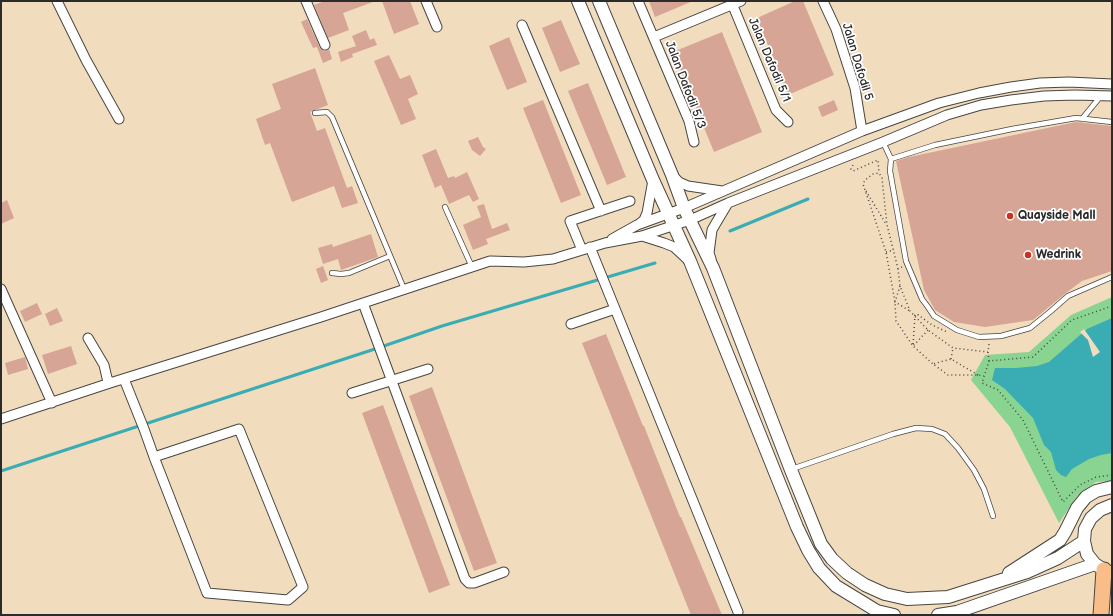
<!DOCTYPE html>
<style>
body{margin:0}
#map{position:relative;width:1113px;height:616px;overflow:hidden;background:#f2dcbe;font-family:"Balsamiq Sans",sans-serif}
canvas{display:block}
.frame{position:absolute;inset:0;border:2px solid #2b2b2b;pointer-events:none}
</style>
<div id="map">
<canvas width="1113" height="616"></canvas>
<div class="frame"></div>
</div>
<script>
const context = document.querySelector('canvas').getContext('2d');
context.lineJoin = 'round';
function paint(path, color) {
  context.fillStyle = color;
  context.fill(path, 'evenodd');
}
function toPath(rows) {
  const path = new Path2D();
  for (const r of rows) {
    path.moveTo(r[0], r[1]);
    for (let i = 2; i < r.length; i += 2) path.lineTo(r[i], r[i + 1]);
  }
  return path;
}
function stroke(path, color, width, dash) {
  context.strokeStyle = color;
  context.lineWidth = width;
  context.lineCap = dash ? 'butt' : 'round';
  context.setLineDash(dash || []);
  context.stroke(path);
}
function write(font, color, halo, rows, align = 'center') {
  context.font = font + ' "Balsamiq Sans",sans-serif';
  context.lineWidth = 3.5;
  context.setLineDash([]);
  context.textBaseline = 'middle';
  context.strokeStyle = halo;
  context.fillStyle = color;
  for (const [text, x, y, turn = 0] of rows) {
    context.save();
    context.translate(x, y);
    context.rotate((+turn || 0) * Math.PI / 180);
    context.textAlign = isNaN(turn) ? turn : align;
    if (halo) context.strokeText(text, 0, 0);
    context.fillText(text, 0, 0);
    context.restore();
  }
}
const green = toPath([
 [1112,297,1112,481,1096,482,1077,496,1059,523,1010,427,971,380,985,355,1029,352,1071,315]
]);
const water = toPath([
 [1112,318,1112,453,1101,455,1089,459,1072,469,1066,477,1061,475,1056,470,1051,452,1044,445,1033,418,1005,389,992,380,995,368,1016,368,1037,366,1049,362,1087,329]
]);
const pier = toPath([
 [1084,329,1100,352,1093,357,1088,340,1080,332]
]);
const stream = toPath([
 [730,231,808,199],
 [1,471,378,348,442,326,655,263]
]);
const building = toPath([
 [325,1,373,1,373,2,343,13,349,30,328,38,314,5],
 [382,1,410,1,419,24,394,34],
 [649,1,693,1,655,17],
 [795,1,803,1,834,75,788,95,757,18],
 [307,19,320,48,324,51,329,49,332,59,323,63,317,47,313,48,301,22],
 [561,20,580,64,560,72,542,28],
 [366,30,370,40,374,38,377,45,352,54,353,57,341,62,338,52,356,46,352,36],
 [722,32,762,132,714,152,673,52],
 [509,37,527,82,507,90,489,46],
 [389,55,400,79,410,75,418,94,408,99,416,119,401,125,374,61],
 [315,68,328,105,310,112,317,131,325,128,347,188,352,186,358,203,342,208,334,186,292,202,270,143,265,145,256,119,281,109,272,84],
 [588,83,626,177,607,185,568,91],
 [543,100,581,195,561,203,523,108],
 [834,100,838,110,822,117,818,107],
 [1076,122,1112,126,1112,271,1082,281,1066,293,1033,320,985,327,954,322,935,310,924,290,896,161,909,157],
 [478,137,483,147,486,149,480,156,472,150,468,141],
 [436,149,448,178,454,176,455,178,467,172,479,199,473,202,469,195,449,204,441,185,435,188,422,155],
 [7,200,14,218,1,224,1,203],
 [484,204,492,229,507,223,510,230,486,239,488,244,473,250,463,225,481,217,477,206],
 [371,234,378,257,341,270,338,259,323,264,318,248,332,244,333,247],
 [323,266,328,280,321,283,316,269],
 [37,303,42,314,25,322,20,311],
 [57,308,63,321,50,326,45,314],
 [606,334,643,426,644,426,680,517,681,517,722,615,691,615,582,343],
 [71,346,77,364,48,374,42,355],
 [25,357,28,369,8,375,5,363],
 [432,387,497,563,474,571,409,396],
 [383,405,450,585,429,593,362,413]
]);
const path = toPath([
 [853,165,851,169,853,171,878,160,879,173],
 [866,191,886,224],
 [886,252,894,250],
 [902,267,898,269,900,286,910,311,928,330,953,348,988,352],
 [898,269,887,225,882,178,879,173,873,174,865,180,863,184,886,252,895,302,896,321,913,346,933,364],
 [900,286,895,302,910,311],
 [1112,306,1072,320,1033,357,989,361,982,383,998,390,1023,420,1063,502,1080,485,1096,477,1112,475],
 [928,330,913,346,915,315,917,314,932,325,947,332],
 [951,359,953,348],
 [989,361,988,352,989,344],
 [978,375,951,359,933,364,948,375,978,375,984,376]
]);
const service = toPath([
 [315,113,327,112,332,117,404,289],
 [1082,119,1100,97],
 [883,142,891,159,890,171,906,261,922,299,928,307,934,316,957,330,979,337,1001,336,1030,328,1051,311,1068,296,1112,277],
 [891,159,935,145,1012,129,1076,118,1112,122],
 [445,207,472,267],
 [332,273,341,274,349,273,390,256],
 [792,469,893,434,916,428,932,429,945,434,958,448,974,470,984,489,993,516]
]);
const minor = toPath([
 [57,1,86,60,119,119],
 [306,1,325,45],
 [426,1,437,27],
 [638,1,689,121,694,142],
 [731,1,776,110,788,122],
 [823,1,836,29,855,88,862,131],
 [522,25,601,211],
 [654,37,741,1],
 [673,176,679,182,688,186,722,191],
 [639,224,644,220,647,213,653,180],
 [642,236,664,243,674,247,688,260],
 [612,239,637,225,684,208,862,131,939,103,979,93,1011,87,1040,83,1069,82,1112,84],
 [590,247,738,612],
 [582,250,570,221,630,201],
 [711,259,709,253,712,230,716,223,728,203],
 [1,289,52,403],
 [363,303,465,579,469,583,474,583,504,572],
 [571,324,615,309],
 [88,338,104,365,107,378,110,383],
 [124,379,144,429,154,457,207,593,288,600,303,587,239,429,154,457],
 [352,393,428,369],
 [1,419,110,383,321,317,490,261,524,262,553,259,605,243,642,236,690,220,728,203,883,142,947,115,981,105,1011,100,1044,96,1075,95,1112,96]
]);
const tertiary = toPath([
 [578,1,653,180,690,261,797,527,808,550,819,568,836,586,877,611,894,615],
 [599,1,672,175,684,208,713,268,791,470,821,544,832,559,847,573,865,585,885,594,907,599,948,597,1027,572,1058,558,1084,541],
 [1112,505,1100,510,1091,518,1085,529,1084,541,1087,554,1095,564,1104,570,1112,573],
 [1009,573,1060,540,1065,532,1077,508,1086,497,1096,491,1112,487],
 [938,615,957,612,1095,564]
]);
const primary = toPath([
 [1101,615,1104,570]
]);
const markers = [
 [1010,216,4,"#c8321e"],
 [1028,255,4,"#c8321e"]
];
const streetNames = [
 ["Jalan Dafodil 5/1",769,60,67],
 ["Jalan Dafodil 5",857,62,73],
 ["Jalan Dafodil 5/3",685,85,69]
];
const poiNames = [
 ["Quayside Mall",1018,216],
 ["Wedrink",1036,255]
];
paint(green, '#89d491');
paint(water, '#3aacb4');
paint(pier, '#f2dcbe');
stroke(stream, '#3aacb4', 3);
paint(building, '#d6a595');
stroke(service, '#494641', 6);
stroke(minor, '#494641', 11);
stroke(tertiary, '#494641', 14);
stroke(primary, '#494641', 17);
stroke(path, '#494641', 1.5, [1, 3]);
stroke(service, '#fff', 4.5);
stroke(minor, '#fff', 9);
stroke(tertiary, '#fff', 12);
stroke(primary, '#f8bd89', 15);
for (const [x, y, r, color] of markers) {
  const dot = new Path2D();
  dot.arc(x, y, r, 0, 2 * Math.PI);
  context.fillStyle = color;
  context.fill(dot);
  stroke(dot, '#fff', 1.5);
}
write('12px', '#2b2b2b', '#fff', streetNames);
write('bold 12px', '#2b2b2b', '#fff', poiNames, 'left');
</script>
